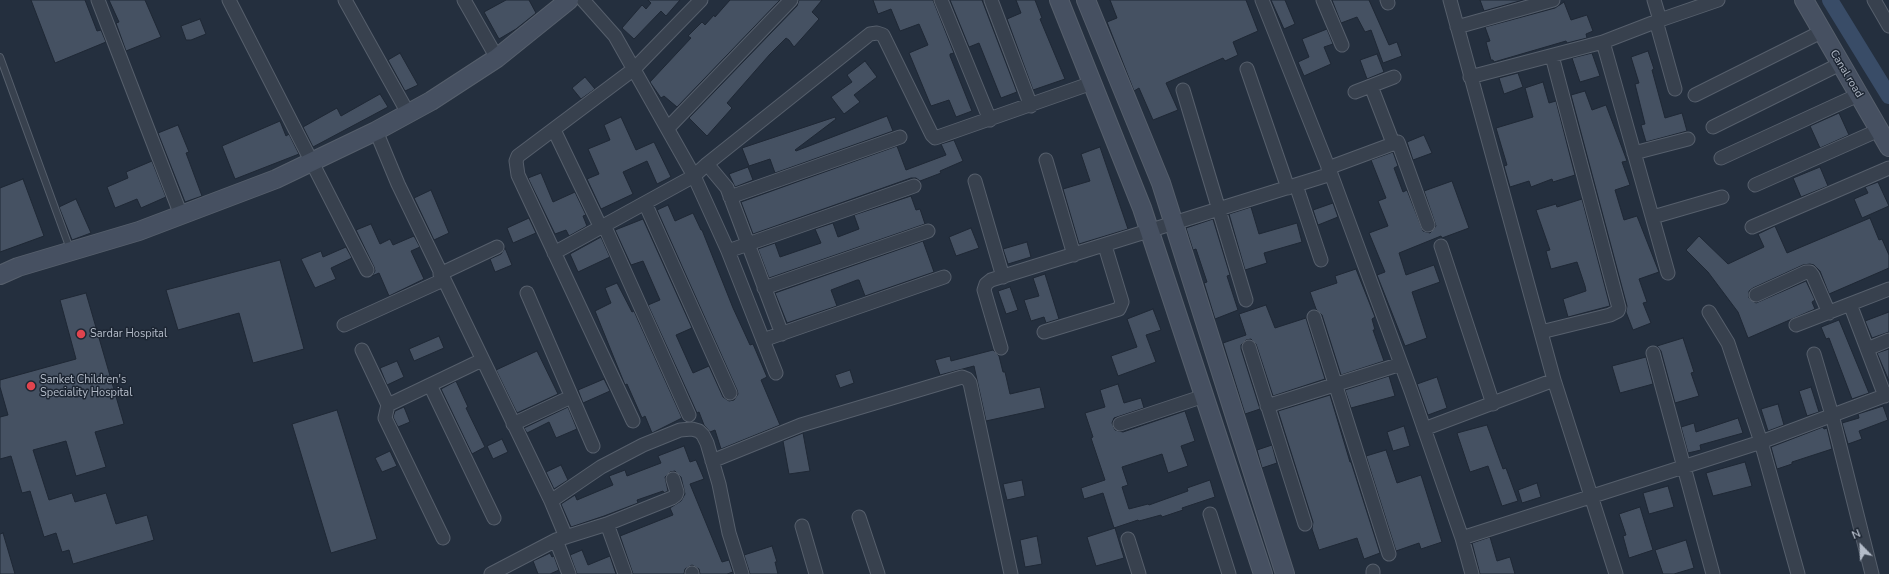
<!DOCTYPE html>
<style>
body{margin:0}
#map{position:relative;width:1889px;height:574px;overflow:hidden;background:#242f3e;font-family:"Nunito Sans",sans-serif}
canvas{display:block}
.north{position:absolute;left:1841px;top:526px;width:40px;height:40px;-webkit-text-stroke:3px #1d2633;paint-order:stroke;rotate:337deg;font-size:11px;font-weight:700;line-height:16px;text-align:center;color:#b4bcc9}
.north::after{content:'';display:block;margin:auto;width:14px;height:18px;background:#b4bcc9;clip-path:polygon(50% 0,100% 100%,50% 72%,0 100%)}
</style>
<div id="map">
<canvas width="1889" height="574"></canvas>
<div class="north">N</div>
</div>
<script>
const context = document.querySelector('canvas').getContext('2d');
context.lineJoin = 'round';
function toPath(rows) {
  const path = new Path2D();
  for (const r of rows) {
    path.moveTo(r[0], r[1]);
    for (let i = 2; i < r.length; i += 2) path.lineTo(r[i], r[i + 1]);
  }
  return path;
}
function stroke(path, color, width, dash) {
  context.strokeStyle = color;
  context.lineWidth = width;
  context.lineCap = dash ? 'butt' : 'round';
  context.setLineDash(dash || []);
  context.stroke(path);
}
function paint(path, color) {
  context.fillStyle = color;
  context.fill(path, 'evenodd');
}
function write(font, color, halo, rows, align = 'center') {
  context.font = font + ' "Nunito Sans",sans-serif';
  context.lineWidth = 3;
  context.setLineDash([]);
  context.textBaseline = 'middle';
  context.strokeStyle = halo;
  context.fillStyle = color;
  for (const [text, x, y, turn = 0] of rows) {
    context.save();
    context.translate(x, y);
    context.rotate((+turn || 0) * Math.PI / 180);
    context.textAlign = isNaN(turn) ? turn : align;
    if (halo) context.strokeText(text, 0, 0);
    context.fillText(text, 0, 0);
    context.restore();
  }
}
const canal = toPath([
 [1830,0,1889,96]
]);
const building = toPath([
 [31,0,85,0,97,31,101,30,106,42,55,63,31,0],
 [109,0,145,0,161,37,126,51,116,23,119,22,109,0],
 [506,0,529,0,536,13,516,29,499,39,484,12,506,0],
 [648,0,680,0,666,16,661,11,634,39,622,28,642,5,646,9,651,3,648,0],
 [730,0,780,0,677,107,664,96,661,98,650,82,691,38,688,36,702,22,705,25,714,15,715,17,730,0],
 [799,0,822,0,812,12,819,19,794,47,789,40,786,38,770,54,727,103,732,108,707,136,689,118,797,6,799,0],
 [873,0,933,0,954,53,950,54,950,56,972,111,956,117,949,100,931,106,909,53,928,45,919,24,900,31,891,9,878,14,873,0],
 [950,0,982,0,1017,92,1001,98,979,43,969,47,950,0],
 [1016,0,1035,0,1042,18,1040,19,1065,79,1033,90,1007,19,1021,13,1016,0],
 [1110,0,1246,0,1258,31,1233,42,1238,55,1225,61,1223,58,1166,83,1178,110,1153,120,1139,88,1134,91,1107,22,1117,18,1110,0],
 [1271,0,1285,0,1295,24,1284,29,1271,0],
 [1332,0,1369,0,1389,45,1397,42,1402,56,1383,63,1371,30,1365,32,1357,17,1341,23,1332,0],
 [1480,0,1523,0,1484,11,1480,0],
 [1564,2,1571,20,1587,15,1593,31,1586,34,1587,38,1567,43,1566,41,1494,62,1493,60,1491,60,1486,42,1490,41,1485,27,1555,8,1564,2],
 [200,19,206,34,191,40,186,40,181,26,200,19],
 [1327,29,1333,44,1324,47,1331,64,1304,76,1298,62,1309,57,1302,39,1327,29],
 [1648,51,1654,69,1652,70,1665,118,1682,113,1687,131,1646,142,1641,125,1645,124,1635,84,1639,83,1631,57,1648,51],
 [400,53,418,85,405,91,388,60,400,53],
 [1592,53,1600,76,1580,82,1572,58,1592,53],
 [1377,54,1384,72,1367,79,1360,60,1377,54],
 [865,61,877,77,854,95,860,102,844,114,831,97,852,82,847,75,865,61],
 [1518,73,1523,87,1504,94,1499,78,1518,73],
 [585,77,595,89,581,99,572,88,585,77],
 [1543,82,1549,103,1556,101,1575,175,1553,182,1552,179,1531,187,1529,181,1510,187,1504,166,1507,165,1496,128,1533,117,1525,88,1543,82],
 [1585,91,1592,110,1606,105,1627,161,1622,162,1630,185,1615,190,1624,220,1637,216,1659,272,1639,279,1647,302,1643,303,1651,323,1633,330,1626,312,1627,306,1571,95,1585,91],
 [380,94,388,107,313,147,303,127,337,108,341,116,380,94],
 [1839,113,1849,135,1820,148,1810,126,1839,113],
 [887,116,893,131,775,173,770,159,749,166,742,148,835,117,836,119,795,150,796,151,887,116],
 [621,117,636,150,654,142,671,177,657,184,647,161,623,172,633,194,601,209,587,179,599,174,588,149,610,140,604,125,621,117],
 [280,121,286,136,289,134,299,154,235,179,222,146,280,121],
 [178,125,189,152,186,153,202,196,185,202,158,133,178,125],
 [1424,135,1432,153,1413,160,1407,142,1424,135],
 [954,140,963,161,940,171,941,173,920,181,916,178,911,178,753,234,741,202,897,146,906,170,946,155,941,144,954,140],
 [1100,147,1128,229,1079,244,1063,189,1090,181,1081,154,1100,147],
 [1393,152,1398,166,1394,168,1403,192,1407,190,1423,231,1430,233,1436,226,1424,191,1452,181,1469,228,1442,238,1441,236,1399,253,1406,275,1434,265,1440,282,1412,292,1427,338,1405,346,1377,275,1385,272,1369,233,1388,226,1378,201,1386,198,1371,160,1393,152],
 [152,161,166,197,141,208,137,199,115,208,107,187,128,178,126,172,152,161],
 [748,167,753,180,735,187,729,174,748,167],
 [1820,167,1828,186,1801,197,1793,178,1820,167],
 [541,173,553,202,575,192,586,215,583,216,587,226,569,236,566,230,555,234,528,178,541,173],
 [23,179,44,236,0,252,0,188,23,179],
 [1878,182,1889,206,1862,218,1854,199,1868,193,1865,187,1878,182],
 [431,190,449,233,434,240,414,198,431,190],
 [911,196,916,210,920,209,925,224,769,278,758,249,775,243,780,257,821,243,815,229,833,223,838,237,859,229,854,215,911,196],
 [76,199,91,233,72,240,59,207,76,199],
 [1582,199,1610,306,1568,317,1563,299,1586,291,1585,286,1577,262,1551,269,1546,251,1550,250,1536,210,1556,204,1557,207,1582,199],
 [1333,203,1338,217,1318,225,1313,210,1333,203],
 [668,205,675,221,693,213,701,230,702,230,733,308,750,345,753,344,767,377,761,380,780,425,721,449,715,430,710,432,704,425,699,412,697,413,648,305,660,300,643,261,631,265,615,230,643,219,692,328,676,335,693,373,709,366,723,397,729,401,734,400,738,394,737,390,657,210,668,205],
 [1251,207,1259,234,1297,223,1302,242,1264,253,1267,263,1245,270,1229,214,1251,207],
 [529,218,536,233,513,243,507,228,529,218],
 [1870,218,1879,240,1882,239,1889,255,1889,268,1829,294,1820,271,1814,265,1810,264,1803,265,1753,288,1749,291,1749,298,1756,303,1806,281,1815,300,1812,302,1815,309,1748,338,1738,312,1708,272,1686,250,1699,236,1728,264,1764,247,1758,234,1775,226,1787,253,1870,218],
 [1213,219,1230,275,1227,276,1238,310,1215,319,1204,283,1207,282,1196,249,1193,250,1186,228,1213,219],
 [371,224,380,244,390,239,393,245,414,236,420,247,411,251,424,279,389,296,379,273,372,276,375,271,374,267,356,230,371,224],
 [971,228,979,248,956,256,949,237,971,228],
 [601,237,610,257,578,272,570,254,601,237],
 [923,241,934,272,865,296,859,280,857,280,831,290,837,306,787,323,775,293,923,241],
 [1027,242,1031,257,1008,264,1003,249,1027,242],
 [346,247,352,258,331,268,336,279,315,288,301,259,321,251,323,257,346,247],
 [505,248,512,265,495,272,490,259,501,254,505,248],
 [280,260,304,349,253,363,239,313,178,330,166,290,280,260],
 [1356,269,1375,317,1372,319,1375,330,1373,330,1384,361,1341,375,1322,315,1316,309,1310,292,1337,283,1335,276,1356,269],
 [1045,274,1059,319,1046,323,1044,317,1031,321,1024,300,1039,296,1033,278,1045,274],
 [617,283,632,312,634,311,682,418,652,433,645,416,642,418,627,384,625,385,595,311,611,303,605,288,617,283],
 [1010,287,1018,310,1006,314,998,291,1010,287],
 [86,293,124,424,95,432,106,467,76,476,66,441,33,450,49,500,72,493,75,502,106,493,116,524,147,515,154,540,73,564,69,550,62,552,56,533,44,537,30,491,22,493,11,456,0,459,0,417,8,415,0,387,0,380,76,359,60,300,86,293],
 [1266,305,1275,328,1306,318,1325,379,1273,396,1256,344,1251,339,1246,340,1241,345,1241,349,1260,409,1245,414,1223,343,1246,335,1239,314,1266,305],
 [1153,309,1161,330,1146,335,1156,362,1118,376,1111,356,1137,347,1127,319,1153,309],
 [1889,312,1889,332,1872,338,1865,321,1889,312],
 [1839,320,1869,393,1852,399,1829,338,1826,339,1821,327,1839,320],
 [439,336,444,348,414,361,409,349,439,336],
 [1683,338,1694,372,1691,373,1699,396,1675,403,1661,351,1657,346,1683,338],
 [1889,349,1889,381,1877,353,1889,349],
 [993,350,999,356,1003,372,1005,372,1010,394,1040,387,1045,408,986,421,974,366,940,375,935,360,950,356,951,361,993,350],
 [537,351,558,394,517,413,496,370,537,351],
 [1646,357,1653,384,1620,393,1612,366,1646,357],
 [397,361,404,377,387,385,380,368,397,361],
 [850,370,854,383,840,388,835,375,850,370],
 [1389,376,1395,396,1351,408,1345,390,1389,376],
 [1437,377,1447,408,1428,415,1417,384,1437,377],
 [604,379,610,391,583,403,578,390,604,379],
 [456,381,468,407,466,408,485,447,472,454,441,389,456,381],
 [1118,384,1124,403,1141,398,1144,408,1114,418,1112,423,1115,430,1123,432,1185,411,1195,441,1181,446,1188,466,1168,473,1162,454,1122,467,1128,485,1122,487,1129,509,1148,504,1149,505,1188,491,1187,488,1210,480,1215,497,1182,508,1183,510,1162,517,1161,515,1139,521,1138,520,1114,528,1103,493,1084,499,1081,488,1105,480,1091,438,1093,437,1085,413,1105,407,1100,390,1118,384],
 [1811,387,1819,412,1807,416,1799,391,1811,387],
 [1330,395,1350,462,1351,462,1380,553,1364,559,1357,538,1319,550,1312,529,1313,522,1278,411,1330,395],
 [1778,404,1784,425,1768,431,1761,409,1778,404],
 [1883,406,1888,420,1859,431,1862,439,1848,444,1842,423,1859,418,1858,414,1883,406],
 [404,407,410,422,398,427,393,417,395,411,404,407],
 [568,407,577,429,556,438,549,422,527,433,524,428,568,407],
 [337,410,377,539,331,553,292,424,337,410],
 [1738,418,1743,433,1700,445,1701,450,1688,453,1681,427,1694,423,1696,432,1738,418],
 [1487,425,1503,469,1506,468,1518,501,1502,506,1488,466,1470,472,1457,433,1487,425],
 [1404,426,1410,446,1393,451,1387,432,1404,426],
 [1823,427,1824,429,1827,428,1832,449,1792,462,1792,464,1777,469,1771,447,1823,427],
 [803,433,810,471,789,474,783,441,803,433],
 [502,439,508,452,493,459,487,446,502,439],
 [1272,445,1277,463,1262,468,1257,450,1272,445],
 [684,446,690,462,696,460,704,479,690,484,722,562,729,560,733,572,727,574,700,574,699,569,692,565,685,569,684,574,633,574,620,536,673,515,670,508,681,501,685,494,681,477,675,471,670,472,665,477,668,491,664,493,663,491,637,500,638,503,604,516,571,527,561,504,575,495,577,500,613,485,609,476,625,470,627,476,661,463,658,456,684,446],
 [1386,450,1397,483,1421,475,1442,542,1421,549,1419,543,1396,551,1366,456,1386,450],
 [390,451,397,466,382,472,375,458,390,451],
 [1745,462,1752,486,1713,496,1706,473,1745,462],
 [561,465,568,480,554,489,546,472,561,465],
 [1022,480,1025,496,1007,500,1003,484,1022,480],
 [1537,483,1541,497,1522,503,1518,490,1537,483],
 [1668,486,1674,507,1649,514,1643,493,1668,486],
 [1640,507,1653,550,1629,558,1623,536,1626,535,1619,514,1640,507],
 [1115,528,1124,558,1096,566,1087,537,1115,528],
 [3,533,15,574,0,574,0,534,3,533],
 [1037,536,1042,564,1025,567,1020,540,1037,536],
 [1490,537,1497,561,1510,557,1515,574,1480,574,1472,543,1490,537],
 [1686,540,1694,568,1674,574,1663,574,1655,550,1686,540],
 [772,546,777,562,775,562,778,574,750,574,744,555,772,546],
 [582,550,588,565,610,556,616,574,577,574,570,555,582,550],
 [550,553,552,557,554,556,559,570,550,574,538,574,533,561,550,553]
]);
const lane = toPath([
 [0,57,70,249]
]);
const street = toPath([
 [98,0,181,215],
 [229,0,367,270],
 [345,0,408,113],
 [464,0,497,58],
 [583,0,615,36,694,176,728,251,763,340,944,277],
 [941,0,990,120],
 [991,0,1031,106],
 [1262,0,1331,174,1411,391,1462,538,1472,574],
 [1323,0,1342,45],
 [1387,0,1388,3],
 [1654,0,1660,20],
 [1874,0,1889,26],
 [1656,21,1675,89],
 [1457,27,1553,0],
 [1603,42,1660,20,1718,0],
 [1247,69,1288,188],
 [1470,77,1603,42,1668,273],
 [1371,86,1393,143],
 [1183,90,1246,300],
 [1355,92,1394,77],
 [1695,95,1821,32],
 [1713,127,1840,64],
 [668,128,791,0],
 [554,130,601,228],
 [376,131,398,184,551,501,566,537],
 [1634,153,1688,139],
 [1721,158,1858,95],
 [1046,160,1074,255],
 [707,164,727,188,782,334],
 [1328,168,1398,142,1428,225],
 [975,181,1003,277],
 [1296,185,1321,260],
 [1755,185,1879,130],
 [730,197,900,137],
 [645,203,730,393],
 [1653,217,1722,197],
 [604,225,689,415],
 [1752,227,1889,168],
 [1441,246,1493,404],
 [728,251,914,186],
 [554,253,694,176,707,164,870,34,877,33,883,35,932,135,935,138,1092,83],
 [440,274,497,247],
 [764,288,928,231],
 [527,293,593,446],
 [1756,295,1806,272,1810,272,1813,276,1829,313],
 [1850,304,1885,396],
 [1709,312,1728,343,1761,442,1798,574],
 [1314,317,1389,554],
 [344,325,443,280],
 [1796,325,1889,289],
 [1044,332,1119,309,1122,302,1105,246],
 [1541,332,1610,315,1618,311,1619,308,1552,56],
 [763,340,776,373],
 [1249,347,1305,524],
 [1001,348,984,290,986,284,991,280,1331,174],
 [1867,349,1889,340],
 [362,350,388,405,482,360],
 [1653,353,1713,574],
 [1814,354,1832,415,1872,574],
 [1554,380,1616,574],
 [430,385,494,518],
 [388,405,385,418,443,538],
 [1267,406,1401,364],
 [633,421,518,175,516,161,518,156,634,69,701,0],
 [513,424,571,397],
 [1120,424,1204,396],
 [1424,429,1554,380,1450,0],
 [712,461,801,425,962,377,967,379,970,383,1011,574],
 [551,501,601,467,643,445,680,430,692,429,699,431,703,435,707,443,719,484,729,533,742,574],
 [1210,514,1229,574],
 [859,517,878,574],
 [607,524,672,498,676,495,677,492,673,479],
 [802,526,816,574],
 [1462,538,1761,442,1889,394],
 [1128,539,1139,574],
 [556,540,569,574],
 [1373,571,1373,574],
 [692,573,692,574],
 [491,574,556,540,607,524,625,574]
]);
const secondary = toPath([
 [1059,0,1142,208,1263,574],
 [1086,0,1161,183,1285,574],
 [1804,0,1889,147],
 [0,275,18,267,139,231,276,179,376,131,431,101,497,58,569,0]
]);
const markers = [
 [81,334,5,"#e0444e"],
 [31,386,5,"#e0444e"]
];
const streetNames = [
 ["Canal road",1846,74,59]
];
const poiNames = [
 ["Sardar Hospital",90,334],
 ["Sanket Children's",40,380],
 ["Speciality Hospital",40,393]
];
stroke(canal, '#394c67', 16);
paint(building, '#455162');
stroke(building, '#1f2835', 1);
stroke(lane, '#565f6c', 8);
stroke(street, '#565f6c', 15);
stroke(secondary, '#565f6c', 20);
stroke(lane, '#38414e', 6);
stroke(street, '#38414e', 13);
stroke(secondary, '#465061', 18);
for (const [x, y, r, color] of markers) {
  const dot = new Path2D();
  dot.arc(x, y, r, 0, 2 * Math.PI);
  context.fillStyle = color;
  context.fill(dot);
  stroke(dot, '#1d2633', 1.5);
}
write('11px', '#b4bcc9', '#1d2633', streetNames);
write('11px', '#b4bcc9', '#1d2633', poiNames, 'left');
</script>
